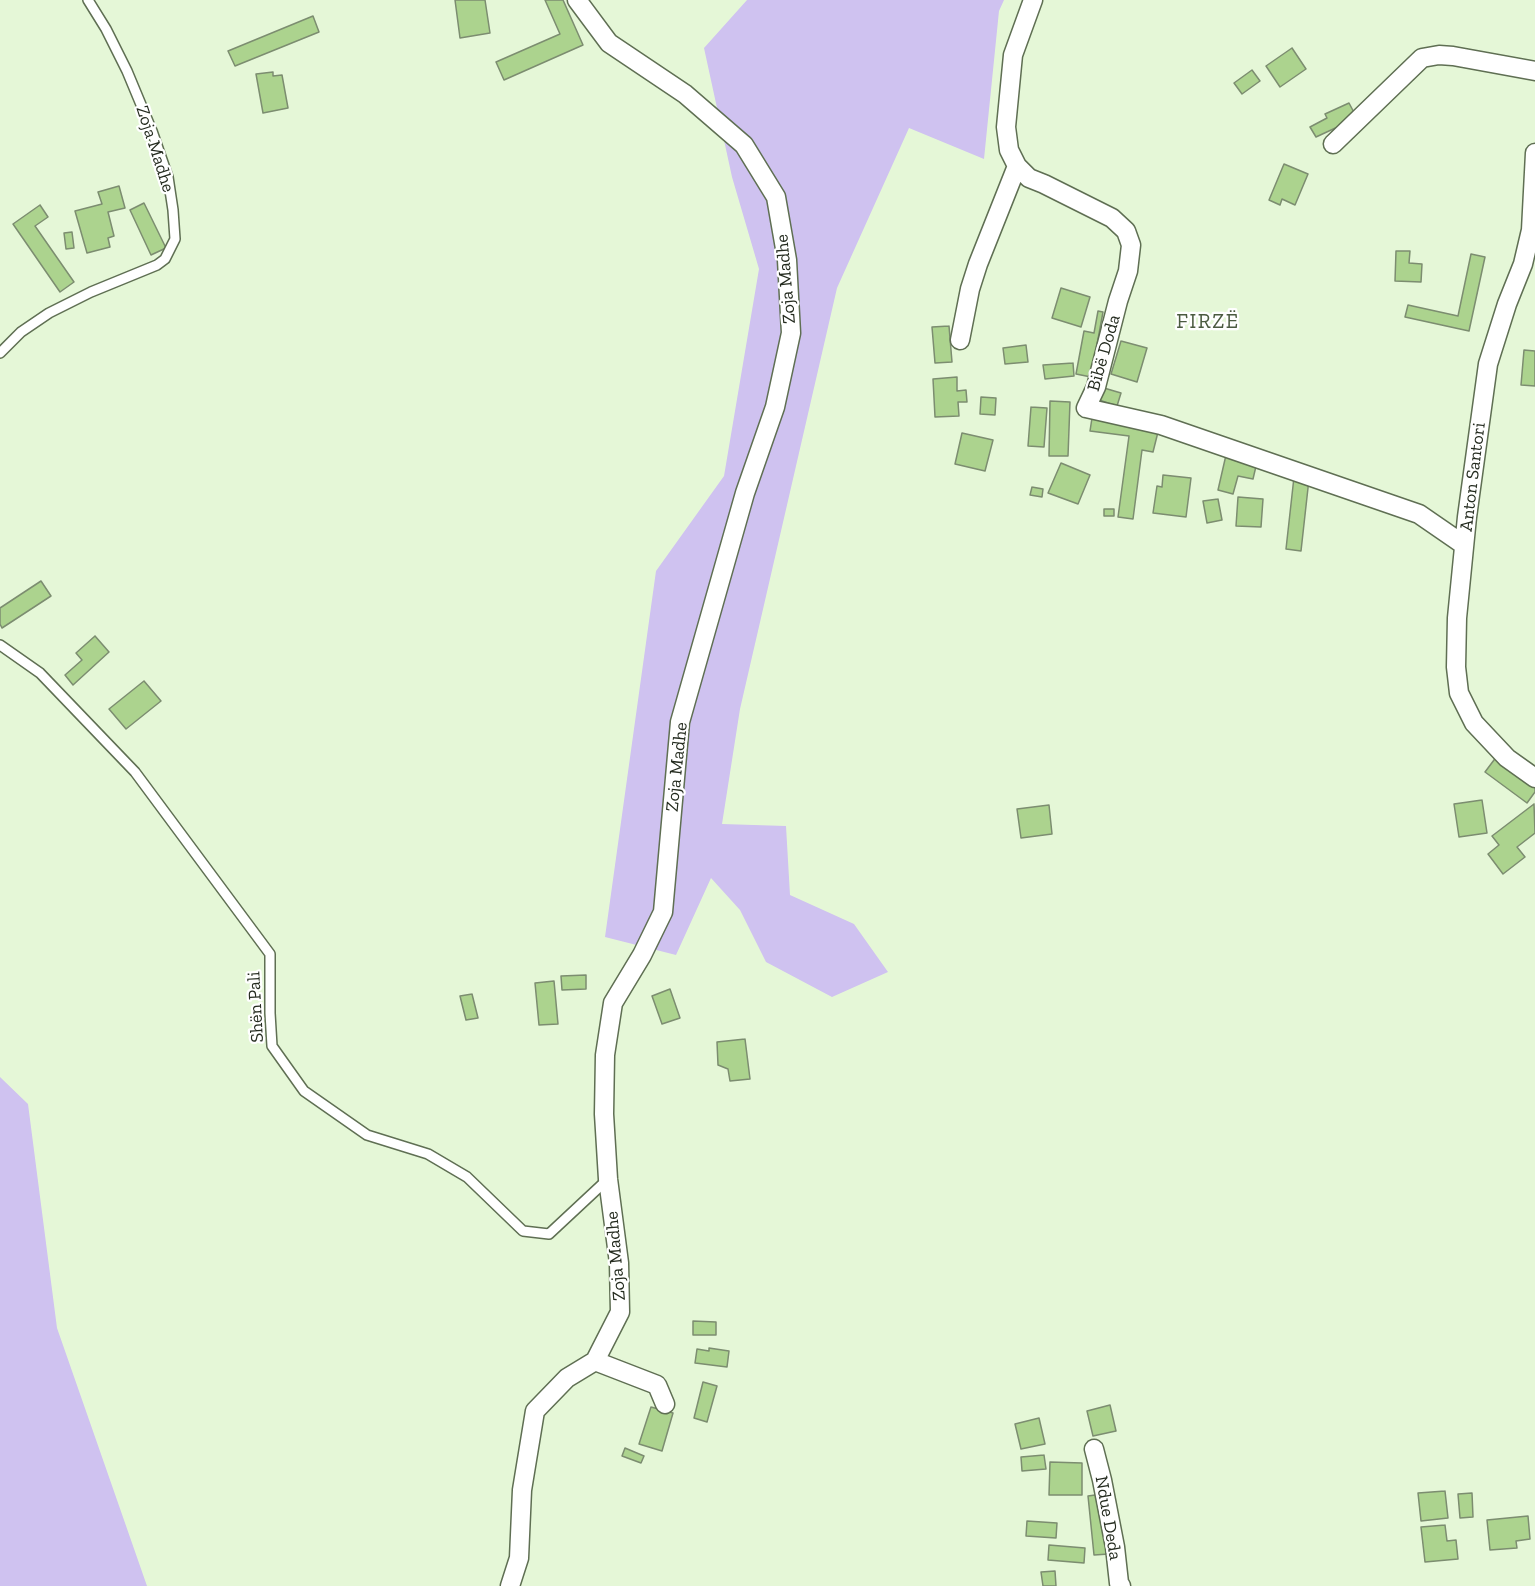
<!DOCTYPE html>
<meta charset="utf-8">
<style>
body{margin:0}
canvas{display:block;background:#e5f7d7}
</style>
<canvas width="1535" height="1586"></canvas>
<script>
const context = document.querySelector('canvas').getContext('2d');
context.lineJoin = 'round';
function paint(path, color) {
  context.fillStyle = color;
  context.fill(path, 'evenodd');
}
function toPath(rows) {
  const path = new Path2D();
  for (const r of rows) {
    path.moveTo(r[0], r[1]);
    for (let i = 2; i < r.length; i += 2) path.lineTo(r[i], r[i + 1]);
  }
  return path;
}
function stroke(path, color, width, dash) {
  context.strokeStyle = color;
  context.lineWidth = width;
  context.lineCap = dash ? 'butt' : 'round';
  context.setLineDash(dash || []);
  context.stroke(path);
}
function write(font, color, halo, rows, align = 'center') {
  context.font = font + ' "Zilla Slab",serif';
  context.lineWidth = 4.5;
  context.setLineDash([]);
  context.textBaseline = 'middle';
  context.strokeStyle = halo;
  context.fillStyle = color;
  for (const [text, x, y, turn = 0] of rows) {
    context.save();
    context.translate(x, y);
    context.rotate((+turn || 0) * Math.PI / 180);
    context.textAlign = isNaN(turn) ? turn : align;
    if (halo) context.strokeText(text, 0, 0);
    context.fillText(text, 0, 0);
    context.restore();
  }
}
const green = toPath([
 [747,0,1004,0,999,11,984,159,909,128,837,288,740,709,722,824,786,826,790,895,854,924,888,972,832,997,766,962,740,910,711,878,676,955,605,937,656,571,724,476,759,269,732,177,704,48],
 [0,1077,28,1104,57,1328,147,1586,0,1586]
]);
const building = toPath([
 [455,0,485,0,490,33,460,38,455,0],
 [545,0,563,0,583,45,504,80,496,62,560,34,545,0],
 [313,16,319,32,235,66,228,51,313,16],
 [1292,48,1306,69,1280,87,1266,66,1292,48],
 [1252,70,1260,81,1242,94,1234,83,1252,70],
 [273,72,273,76,282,75,288,108,263,113,256,74,273,72],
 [1349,103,1357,118,1316,137,1310,127,1327,118,1325,114,1349,103],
 [1284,164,1308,174,1295,205,1282,199,1280,205,1269,200,1284,164],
 [119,186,125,208,108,212,114,236,108,238,110,247,87,253,75,211,102,204,98,192,119,186],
 [144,203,166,248,151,255,130,210,144,203],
 [40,205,48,217,35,226,74,282,60,292,13,224,40,205],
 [72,232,74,248,66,249,64,233,72,232],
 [1396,251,1410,251,1409,263,1422,264,1421,282,1395,281,1396,251],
 [1471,254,1485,257,1469,331,1405,317,1408,305,1458,316,1471,254],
 [1061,288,1090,297,1081,327,1052,318,1061,288],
 [1098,311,1103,312,1091,377,1076,374,1084,331,1094,333,1098,311],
 [949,326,952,362,935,363,932,327,949,326],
 [1121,341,1147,348,1137,382,1111,374,1121,341],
 [1026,345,1028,362,1005,364,1003,348,1026,345],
 [1524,350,1535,351,1535,386,1521,385,1524,350],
 [1073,363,1074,376,1045,379,1043,365,1073,363],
 [957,377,957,391,966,390,967,402,958,402,959,416,935,417,933,379,957,377],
 [1104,388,1121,393,1117,406,1099,400,1104,388],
 [981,397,996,398,995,415,980,414,981,397],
 [1050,401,1070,402,1068,456,1049,456,1050,401],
 [1031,407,1047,408,1044,447,1028,446,1031,407],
 [1092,418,1158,432,1153,452,1142,450,1133,519,1118,517,1129,436,1090,431,1092,418],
 [962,433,993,440,985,471,955,464,962,433],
 [1226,455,1257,462,1253,479,1238,476,1233,494,1218,490,1226,455],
 [1061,463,1090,475,1078,504,1048,493,1061,463],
 [1163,475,1191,478,1186,517,1153,513,1157,486,1162,487,1163,475],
 [1294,477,1309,479,1301,551,1286,549,1294,477],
 [1032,487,1043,489,1042,497,1030,495,1032,487],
 [1238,497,1263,499,1261,527,1236,526,1238,497],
 [1218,499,1222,520,1207,523,1203,501,1218,499],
 [1104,509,1114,509,1114,516,1104,516,1104,509],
 [41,581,51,596,2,628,0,624,0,608,41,581],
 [95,636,109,652,73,685,65,675,82,660,76,653,95,636],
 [144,681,161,701,126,729,109,709,144,681],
 [1497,756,1535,784,1535,792,1527,803,1485,772,1497,756],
 [1482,800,1487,833,1459,837,1454,804,1482,800],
 [1534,804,1535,833,1517,847,1525,857,1503,874,1488,854,1499,845,1492,836,1534,804],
 [1049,805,1052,834,1021,838,1017,809,1049,805],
 [586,975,586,989,562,990,561,976,586,975],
 [554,981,558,1024,539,1025,535,983,554,981],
 [670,989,680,1018,662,1024,652,996,670,989],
 [472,994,478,1018,466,1020,460,996,472,994],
 [745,1039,750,1079,730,1081,728,1069,718,1065,717,1042,745,1039],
 [693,1321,716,1322,716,1335,693,1335,693,1321],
 [709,1348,729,1351,727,1367,695,1363,697,1349,709,1351,709,1348],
 [703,1382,717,1386,707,1422,694,1418,703,1382],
 [1110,1405,1116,1431,1093,1436,1087,1411,1110,1405],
 [651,1407,673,1413,662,1451,639,1444,651,1407],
 [1039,1418,1045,1444,1021,1449,1015,1424,1039,1418],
 [625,1448,644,1456,641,1463,622,1456,625,1448],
 [1044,1455,1046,1469,1022,1471,1021,1457,1044,1455],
 [1050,1462,1082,1463,1082,1495,1049,1495,1050,1462],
 [1445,1491,1448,1518,1421,1521,1418,1493,1445,1491],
 [1472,1493,1473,1517,1460,1518,1458,1494,1472,1493],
 [1102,1494,1109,1554,1094,1555,1088,1496,1102,1494],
 [1528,1516,1530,1539,1516,1541,1517,1548,1490,1550,1487,1520,1528,1516],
 [1027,1521,1057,1523,1056,1538,1026,1536,1027,1521],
 [1445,1525,1447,1541,1456,1540,1458,1559,1425,1562,1421,1527,1445,1525],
 [1049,1545,1085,1548,1084,1563,1048,1560,1049,1545],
 [1055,1571,1056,1586,1043,1586,1041,1572,1055,1571]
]);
const service = toPath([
 [0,353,21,332,49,313,91,292,157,265,165,259,175,239,173,210,168,177,152,131,127,71,106,29,88,0],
 [0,645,40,673,135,772,270,954,270,1013,272,1046,304,1091,367,1135,428,1154,467,1177,523,1231,549,1234,608,1179]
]);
const minor = toPath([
 [1033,0,1013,55,1006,127,1009,150,1017,166,1029,178,1044,184,1112,218,1126,231,1131,245,1128,271,1118,301,1096,387,1086,408,1161,425,1419,514,1464,545],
 [1333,144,1422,58,1439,55,1453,56,1535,71],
 [1535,153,1531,230,1523,264,1507,304,1488,364,1467,517,1457,618,1456,667,1459,693,1474,723,1507,758,1535,778],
 [960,340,970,289,978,264,1017,166],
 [595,1361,657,1385,665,1404],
 [1094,1449,1102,1480,1115,1547,1119,1583,1121,1586],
 [510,1586,519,1558,522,1490,535,1411,567,1378,595,1361,620,1312,619,1263,608,1179,604,1114,605,1055,613,1003,642,955,663,912,680,722,745,493,775,407,791,333,787,260,776,197,744,145,685,94,609,43,577,0]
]);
const streetNames = [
 ["Zoja Madhe",155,149,72],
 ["Zoja Madhe",786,279,-95],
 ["Bibë Doda",1104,353,-74],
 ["Anton Santori",1473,477,-83],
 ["Zoja Madhe",677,767,-84],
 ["Shën Pali",256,1007,-93],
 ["Zoja Madhe",616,1256,-95],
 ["Ndue Deda",1108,1518,80]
];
const quarterNames = [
 ["FIRZË",1208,322]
];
paint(green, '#cfc2f0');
paint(building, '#acd38e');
stroke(building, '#7c8d70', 1.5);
stroke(service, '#5f6f53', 12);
stroke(minor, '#5f6f53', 21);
stroke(service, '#fff', 9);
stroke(minor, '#fff', 18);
write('18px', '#242b1f', '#fff', streetNames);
context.letterSpacing = '1.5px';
write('21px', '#4b5b40', '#fff', quarterNames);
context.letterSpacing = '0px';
</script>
